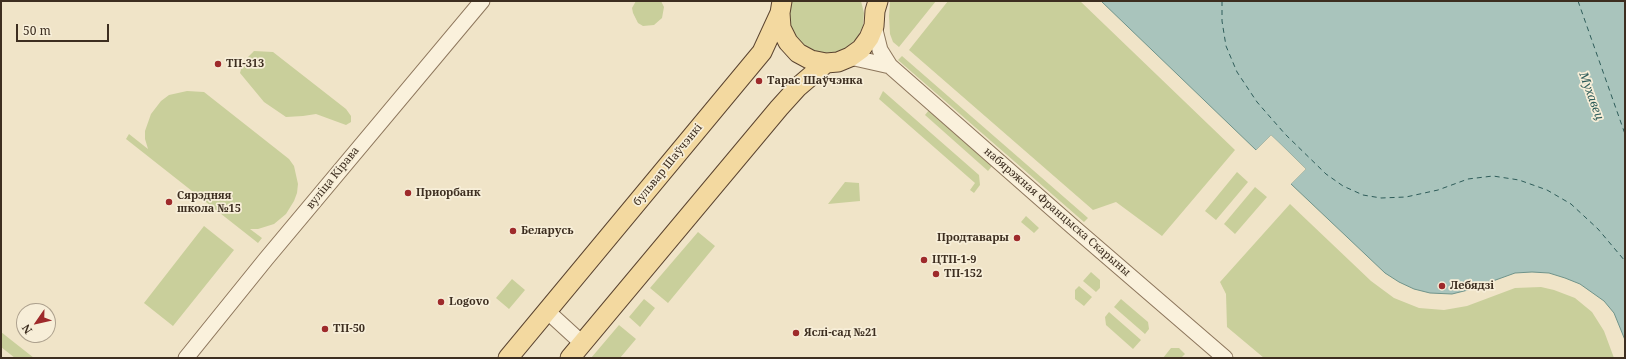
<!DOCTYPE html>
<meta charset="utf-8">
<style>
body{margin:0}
#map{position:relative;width:1626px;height:359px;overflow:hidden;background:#f0e4c8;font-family:"Noto Serif",serif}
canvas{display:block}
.frame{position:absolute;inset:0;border:2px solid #3d2e20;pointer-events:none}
.north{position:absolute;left:16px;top:303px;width:40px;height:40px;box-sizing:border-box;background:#f7eed8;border:1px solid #ada18e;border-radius:50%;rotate:236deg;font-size:11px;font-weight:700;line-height:16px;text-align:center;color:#3d2e20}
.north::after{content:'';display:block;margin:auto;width:14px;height:18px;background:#9e2a2b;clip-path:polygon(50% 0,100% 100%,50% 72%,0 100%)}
.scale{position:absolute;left:16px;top:24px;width:93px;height:18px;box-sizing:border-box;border:2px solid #3d2e20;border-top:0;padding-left:5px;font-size:12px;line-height:14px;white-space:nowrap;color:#3d2e20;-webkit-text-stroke:3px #f7eed8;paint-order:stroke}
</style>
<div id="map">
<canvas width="1626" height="359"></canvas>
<div class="frame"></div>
<div class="north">N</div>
<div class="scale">50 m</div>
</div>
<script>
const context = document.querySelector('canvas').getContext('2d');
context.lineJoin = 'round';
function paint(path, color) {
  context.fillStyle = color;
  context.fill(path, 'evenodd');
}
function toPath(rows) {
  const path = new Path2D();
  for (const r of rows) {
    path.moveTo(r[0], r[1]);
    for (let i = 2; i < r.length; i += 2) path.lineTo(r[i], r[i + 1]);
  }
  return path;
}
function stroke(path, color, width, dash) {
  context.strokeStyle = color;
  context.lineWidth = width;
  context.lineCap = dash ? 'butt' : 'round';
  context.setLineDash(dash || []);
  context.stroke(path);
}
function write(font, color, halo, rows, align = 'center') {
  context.font = font + ' "Noto Serif",serif';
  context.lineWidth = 3.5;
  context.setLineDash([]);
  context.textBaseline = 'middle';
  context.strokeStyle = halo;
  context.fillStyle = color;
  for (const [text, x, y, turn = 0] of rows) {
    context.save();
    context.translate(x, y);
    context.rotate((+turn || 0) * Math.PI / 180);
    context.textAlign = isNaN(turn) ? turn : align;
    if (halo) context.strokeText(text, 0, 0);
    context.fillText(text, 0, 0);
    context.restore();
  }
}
const green = toPath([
 [636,1,661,1,664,7,662,18,654,25,643,26,638,23,633,13,632,8],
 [792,1,861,1,864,13,863,26,857,38,848,47,837,52,825,53,814,51,804,45,795,37,791,26,789,14],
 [890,1,936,1,899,47,893,42,890,34,889,16],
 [948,1,1080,1,1235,150,1162,236,1116,202,1093,210,909,50],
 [254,51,273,52,346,109,351,116,351,122,346,125,316,114,303,116,286,117,264,102,240,73,243,62],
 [902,56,1088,218,1084,222,898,60],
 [187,91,204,92,289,159,294,166,298,184,297,193,294,201,286,214,274,224,258,229,250,229,262,238,258,243,126,139,129,134,148,149,145,139,145,131,151,114,161,101,169,95],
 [883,91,979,175,980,185,974,193,970,190,975,183,879,99],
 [929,110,992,166,988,171,925,115],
 [1237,172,1248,182,1216,220,1205,211],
 [845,182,859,183,860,201,828,204],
 [1255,187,1267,197,1235,234,1224,224],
 [1290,204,1371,281,1394,298,1419,308,1444,310,1467,306,1515,288,1541,287,1554,290,1575,298,1592,312,1604,331,1614,358,1264,358,1227,327,1226,294,1220,282],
 [1026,216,1039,228,1034,233,1021,222],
 [204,226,234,250,173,326,144,303],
 [698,232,715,246,668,303,650,288],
 [1091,272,1100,280,1100,288,1096,292,1083,281],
 [512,279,525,290,509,309,496,298],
 [1079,286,1092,297,1084,306,1075,299,1075,290],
 [644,299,655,308,640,327,629,317],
 [1121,299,1148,322,1149,329,1145,334,1114,307],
 [1109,312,1141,340,1133,349,1106,325,1105,317],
 [619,325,636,339,620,358,591,358],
 [1,332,34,358,15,358,1,347],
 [1171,348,1179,348,1185,354,1181,358,1163,358]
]);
const water = toPath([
 [1101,1,1625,1,1625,340,1614,313,1604,301,1580,284,1565,278,1549,273,1532,272,1515,273,1468,290,1452,294,1430,293,1414,289,1399,282,1385,273,1291,184,1306,169,1271,135,1256,150,1101,1]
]);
const pier = toPath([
 [1271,135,1306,169,1291,184,1290,183,1303,169,1271,138,1258,151,1256,150]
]);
const ferry = toPath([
 [1222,1,1222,21,1226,46,1237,72,1257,102,1285,134,1326,174,1343,186,1363,195,1381,198,1406,197,1438,190,1468,179,1493,176,1519,180,1547,190,1571,204,1598,229,1625,261],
 [1578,1,1625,134]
]);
const minor = toPath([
 [874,26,880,50,890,66,1072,226,1225,358],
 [850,57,890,66],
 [547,311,583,344],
 [186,358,266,259,482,1]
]);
const major = toPath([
 [780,13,781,28,788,42,798,53,811,60,826,63,838,62,850,57,861,49,869,38,874,26,875,11,878,1],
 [508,358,762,52,780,13,782,1],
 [570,358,779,108,798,87,826,63]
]);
const markers = [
 [218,64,4,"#9e2a2b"],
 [759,81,4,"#9e2a2b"],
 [408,193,4,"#9e2a2b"],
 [169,202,4,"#9e2a2b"],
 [513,231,4,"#9e2a2b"],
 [1017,238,4,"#9e2a2b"],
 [924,260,4,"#9e2a2b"],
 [936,274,4,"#9e2a2b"],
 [1442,286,4,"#9e2a2b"],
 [441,302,4,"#9e2a2b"],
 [325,329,4,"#9e2a2b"],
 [796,333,4,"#9e2a2b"]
];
const poiNames = [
 ["ТП-313",226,64],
 ["Тарас Шаўчэнка",767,81],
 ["Приорбанк",416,193],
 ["Сярэдняя",177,196],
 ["школа №15",177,209],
 ["Беларусь",521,231],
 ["Продтавары",1009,238,"right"],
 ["ЦТП-1-9",932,260],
 ["ТП-152",944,274],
 ["Лебядзі",1450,286],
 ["Logovo",449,302],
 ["ТП-50",333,329],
 ["Яслі-сад №21",804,333]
];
const streetNames = [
 ["бульвар Шаўчэнкі",668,165,-51],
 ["вуліца Кірава",333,178,-51],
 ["набярэжная Францыска Скарыны",1057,212,41]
];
const waterNames = [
 ["Мухавец",1591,96,70]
];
paint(green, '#c9cf9b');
paint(water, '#a9c4bc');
stroke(water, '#6f938a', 1);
paint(pier, '#f0e4c8');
stroke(ferry, '#2f5d5a', 1, [5, 4]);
stroke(minor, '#8d765c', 17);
stroke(major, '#5b4430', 21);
stroke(minor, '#faf1dc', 15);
stroke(major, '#f3d9a0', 19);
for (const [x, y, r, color] of markers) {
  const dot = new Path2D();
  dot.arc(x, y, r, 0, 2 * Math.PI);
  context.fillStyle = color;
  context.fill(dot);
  stroke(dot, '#f7eed8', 1.5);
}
write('bold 11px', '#3d2e20', '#f7eed8', poiNames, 'left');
write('11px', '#3d2e20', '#f7eed8', streetNames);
write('italic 12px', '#2f5d5a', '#f7eed8', waterNames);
</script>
